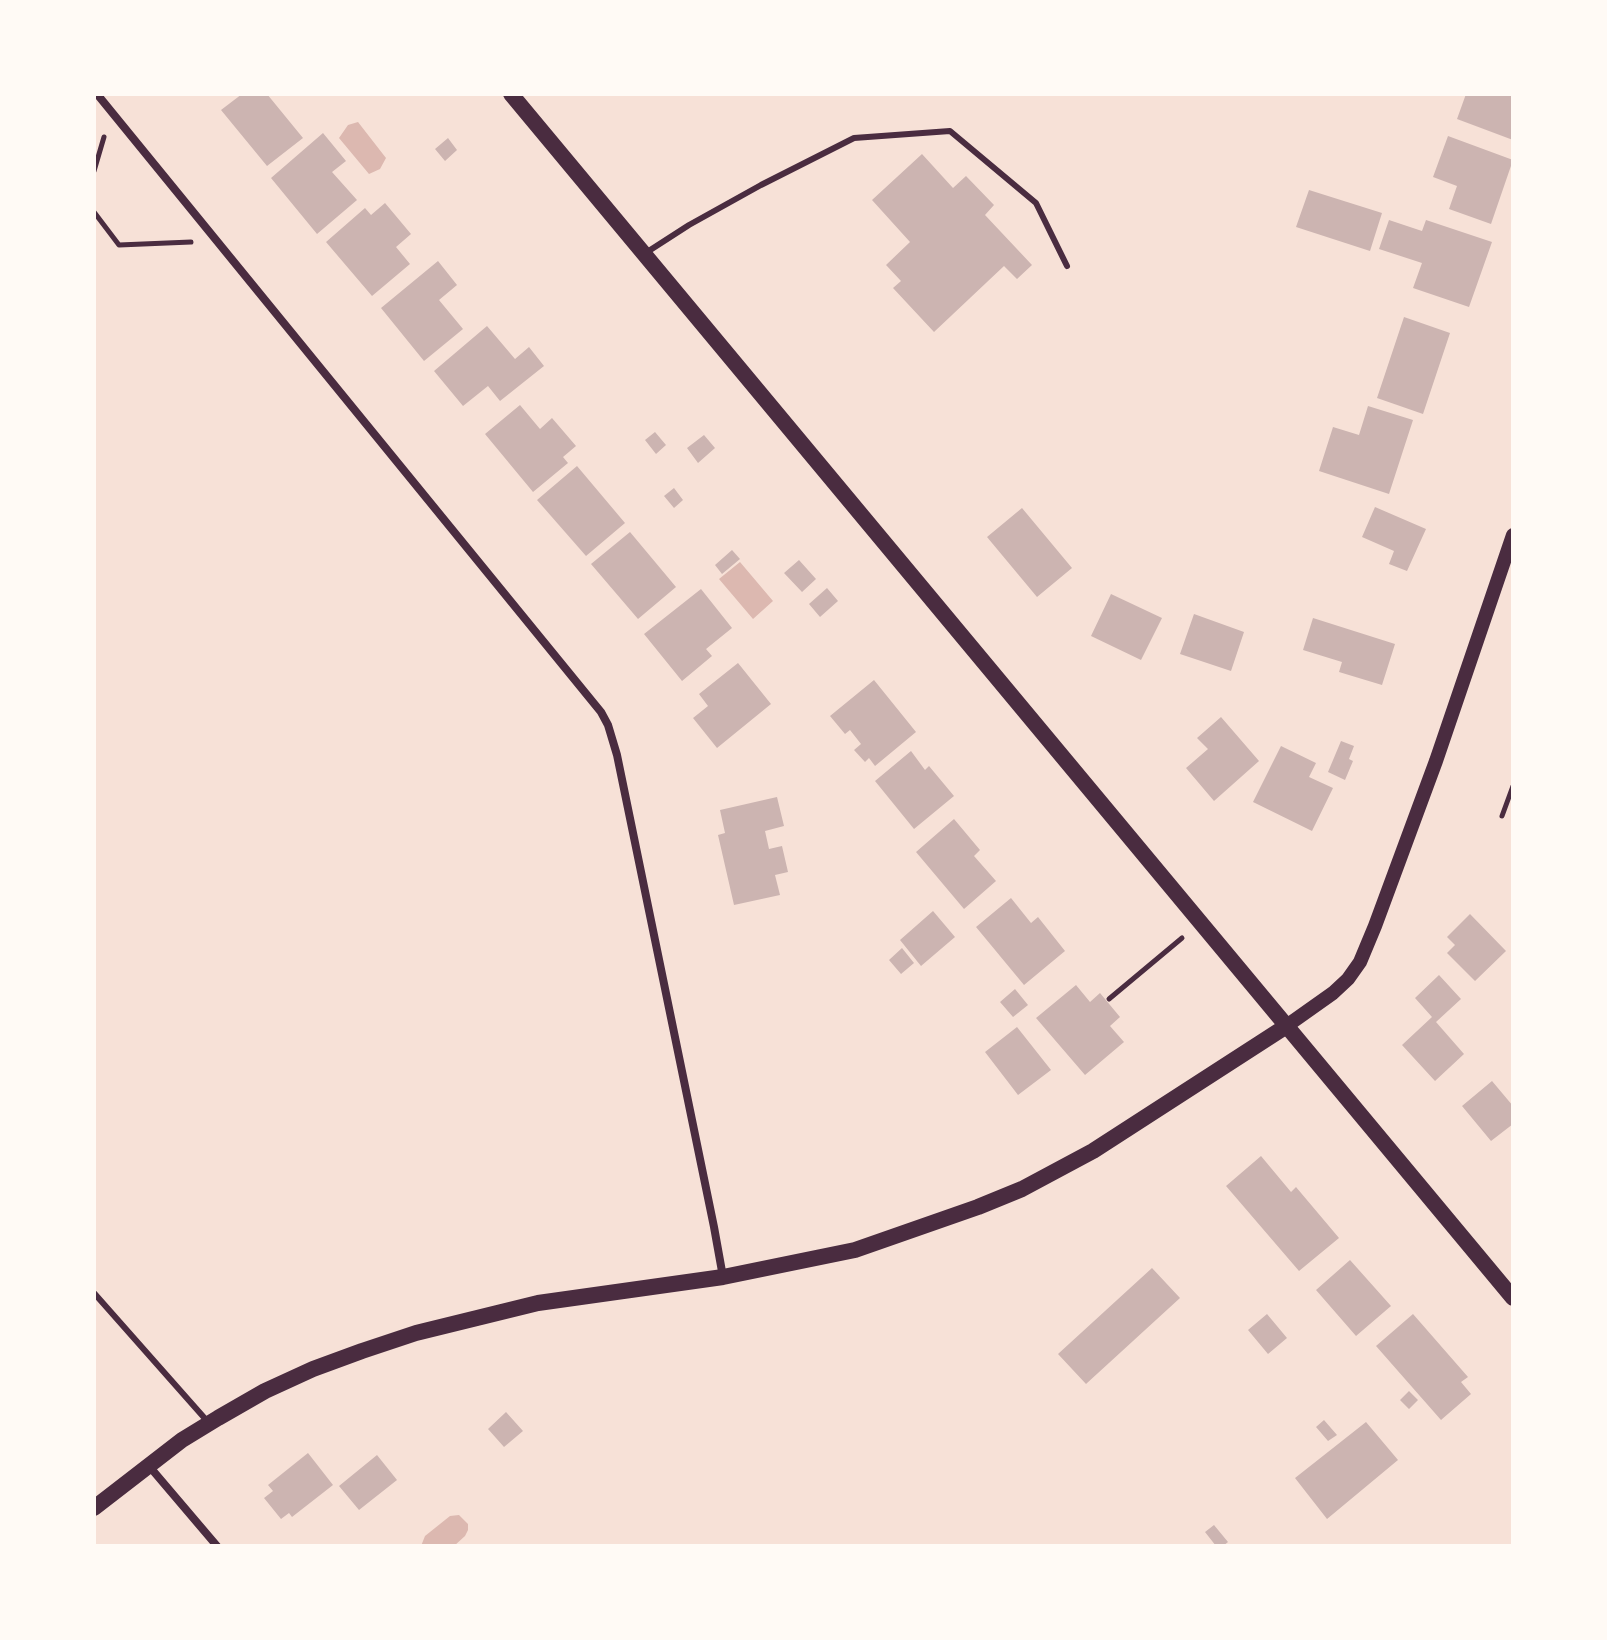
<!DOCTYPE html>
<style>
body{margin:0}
#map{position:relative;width:1607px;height:1640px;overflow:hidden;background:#f7e1d7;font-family:"Open Sans",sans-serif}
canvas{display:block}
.frame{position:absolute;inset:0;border:96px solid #fffaf5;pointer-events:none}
</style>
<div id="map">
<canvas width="1607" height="1640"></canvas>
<div class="frame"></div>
</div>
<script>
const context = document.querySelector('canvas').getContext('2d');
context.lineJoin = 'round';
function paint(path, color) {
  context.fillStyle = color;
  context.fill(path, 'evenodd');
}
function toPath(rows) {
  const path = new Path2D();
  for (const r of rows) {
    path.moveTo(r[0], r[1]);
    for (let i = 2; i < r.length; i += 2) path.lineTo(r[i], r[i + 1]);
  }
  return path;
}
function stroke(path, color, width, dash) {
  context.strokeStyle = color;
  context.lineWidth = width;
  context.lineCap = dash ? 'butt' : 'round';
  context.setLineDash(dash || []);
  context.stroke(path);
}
const water = toPath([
 [358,122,386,158,380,169,369,174,339,138,348,125],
 [740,562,773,601,753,619,719,579],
 [459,1515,468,1524,468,1530,465,1536,454,1546,421,1546,425,1536,450,1516]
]);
const building = toPath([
 [242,94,267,94,303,138,267,166,221,110],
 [1466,94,1513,94,1513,140,1457,119],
 [323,133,346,161,332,172,357,200,317,234,271,178],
 [1448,136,1513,160,1491,224,1449,209,1457,186,1433,177],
 [448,138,457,150,445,161,435,149],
 [922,154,953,188,966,176,994,205,985,215,1032,265,1017,279,1004,266,934,332,893,288,901,281,886,265,910,242,872,200],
 [1309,190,1382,213,1370,251,1296,227],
 [385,203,411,234,396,247,410,264,372,296,326,242,365,208,371,215],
 [1389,220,1422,231,1426,220,1492,242,1469,307,1413,288,1422,263,1379,249],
 [438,261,457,285,439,300,463,329,424,361,381,308],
 [1404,317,1450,333,1423,414,1377,398],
 [487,326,515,359,529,347,544,366,500,401,488,386,463,406,434,371],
 [520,405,540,429,552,418,576,446,563,457,568,463,533,492,485,434],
 [1368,406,1413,420,1389,494,1319,471,1333,427,1359,435],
 [655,432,666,445,656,454,645,440],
 [704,435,715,448,698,463,687,448],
 [577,466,625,523,586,556,537,500],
 [674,488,683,500,674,508,664,496],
 [1375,507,1426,529,1407,571,1389,564,1394,551,1362,537],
 [1022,508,1072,568,1037,597,987,537],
 [630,532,676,587,638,619,591,564],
 [732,550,740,559,722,574,715,565],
 [799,560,816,579,802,592,784,573],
 [827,588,838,601,820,617,809,604],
 [701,589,732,628,706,649,712,656,682,681,644,634],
 [1111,594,1162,618,1141,660,1091,636],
 [1194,614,1244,632,1231,671,1180,654],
 [1313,618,1395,644,1382,685,1339,672,1342,662,1303,650],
 [738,663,771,704,717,748,693,718,708,706,699,694],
 [874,680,916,732,875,766,869,758,865,762,854,750,861,744,850,730,845,734,830,716],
 [1221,717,1259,761,1214,801,1186,768,1208,749,1197,738],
 [1341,741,1354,746,1349,759,1353,761,1345,780,1328,772],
 [1281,746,1316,763,1309,777,1333,788,1312,831,1253,802],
 [911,751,925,770,929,766,954,796,914,829,875,781],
 [777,797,784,826,765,831,769,849,782,846,788,872,775,875,780,895,734,905,718,835,725,833,720,810],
 [954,819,980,850,974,856,996,881,964,909,916,852],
 [1011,898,1031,923,1038,917,1065,951,1024,985,976,927],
 [933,911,955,937,921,966,900,940],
 [1470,914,1506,951,1475,981,1447,953,1455,945,1447,937],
 [902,948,914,963,901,974,889,960],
 [1439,975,1461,999,1436,1022,1464,1054,1435,1081,1402,1045,1432,1017,1415,998],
 [1076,985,1090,1002,1100,993,1120,1017,1110,1026,1124,1042,1085,1075,1036,1018],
 [1015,989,1028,1005,1013,1017,1000,1002],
 [1017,1027,1051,1070,1018,1095,985,1052],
 [1492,1081,1513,1106,1513,1124,1491,1141,1462,1106],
 [1261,1156,1291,1192,1296,1187,1339,1238,1299,1271,1226,1186],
 [1350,1260,1391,1306,1356,1336,1316,1290],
 [1152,1268,1180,1298,1086,1384,1058,1354],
 [1267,1314,1287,1338,1268,1354,1248,1330],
 [1413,1314,1468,1377,1461,1382,1471,1394,1441,1420,1376,1346],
 [1409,1391,1418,1400,1409,1409,1400,1400],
 [506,1412,523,1431,504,1447,488,1429],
 [1324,1420,1337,1435,1328,1441,1316,1427],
 [1366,1422,1398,1460,1327,1519,1295,1478],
 [308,1453,333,1485,292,1517,289,1513,281,1519,264,1498,273,1491,268,1485],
 [377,1455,397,1480,359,1510,339,1486],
 [1214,1525,1228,1542,1223,1546,1216,1546,1205,1532]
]);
const path = toPath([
 [94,171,104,137],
 [94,212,119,245,191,242],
 [1502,816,1513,786],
 [1109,999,1182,938]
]);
const service = toPath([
 [644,254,689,225,761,185,854,138,950,131,1036,203,1067,266],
 [94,1293,208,1422]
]);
const minor = toPath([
 [97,94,601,712,608,725,617,755,714,1227,723,1277],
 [149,1466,217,1546]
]);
const tertiary = toPath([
 [1285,1027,1333,993,1348,979,1360,962,1375,926,1436,761,1513,535]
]);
const secondary = toPath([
 [511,94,1513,1298],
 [94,1508,182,1440,218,1418,265,1391,313,1369,362,1351,416,1333,538,1303,723,1277,855,1250,978,1207,1022,1189,1093,1151,1285,1027]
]);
paint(water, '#dcb8b0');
paint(building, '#ccb4b1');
stroke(path, '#4a2c40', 5);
stroke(service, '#4a2c40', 6);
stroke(minor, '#4a2c40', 8);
stroke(tertiary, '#4a2c40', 14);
stroke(secondary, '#4a2c40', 16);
</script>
